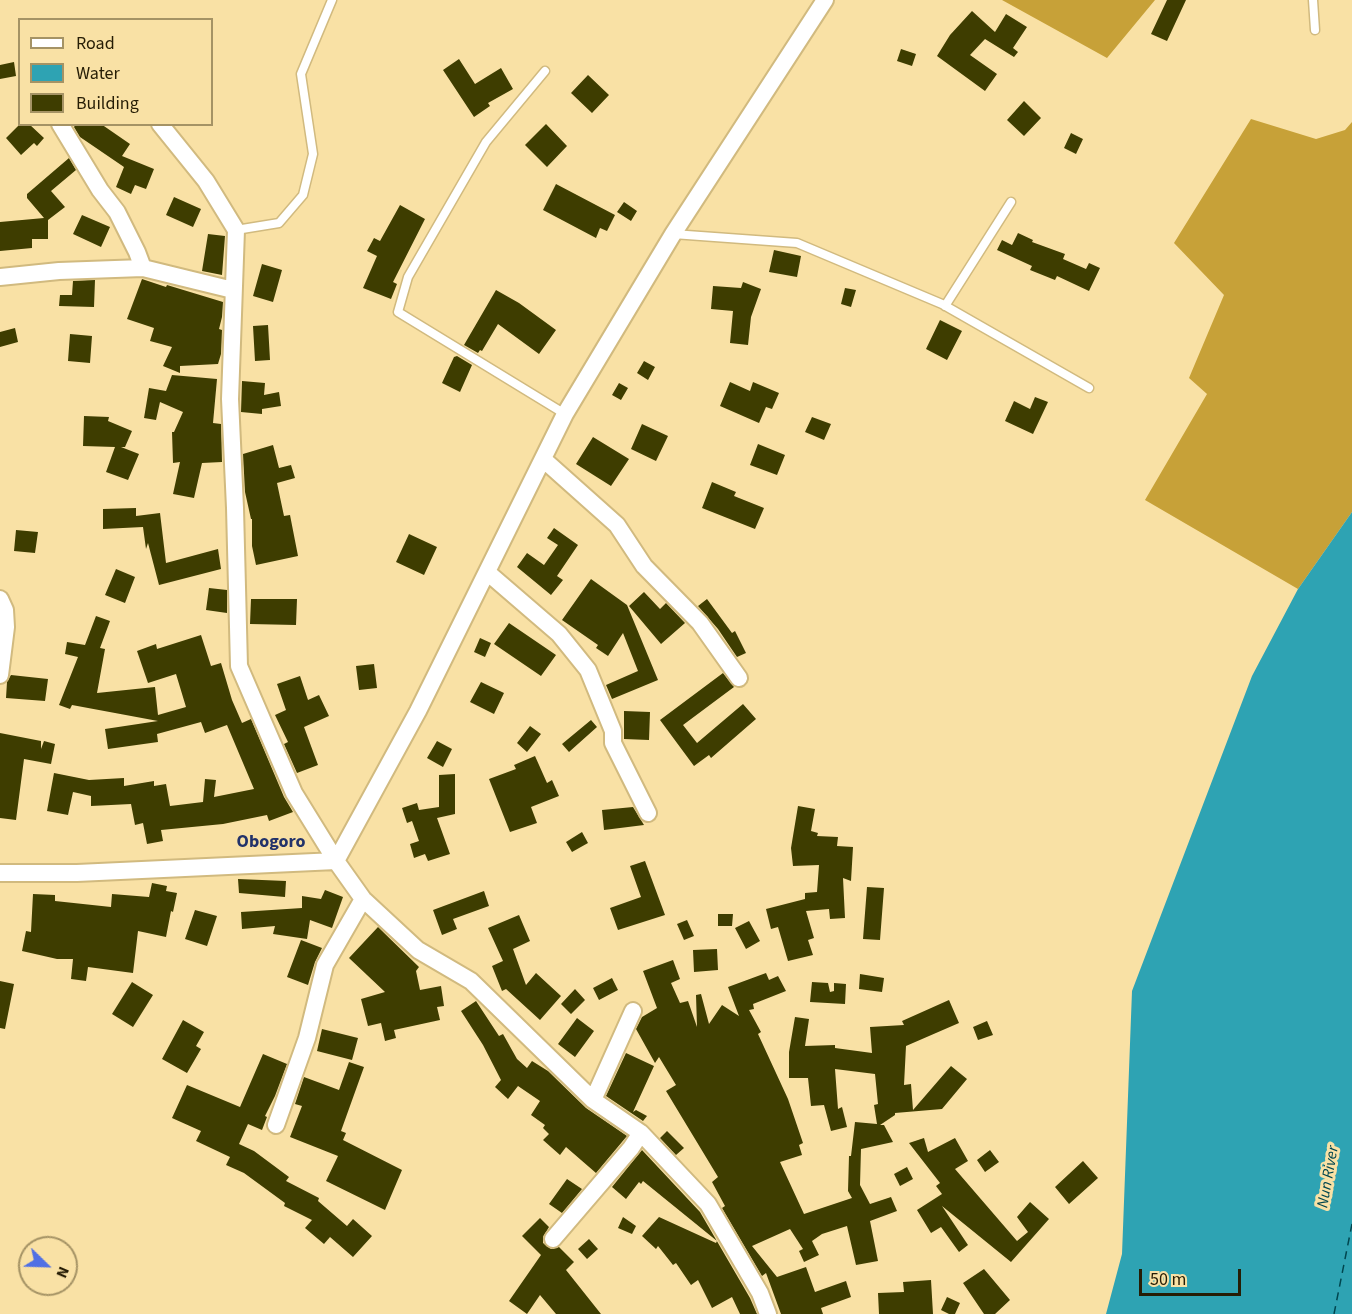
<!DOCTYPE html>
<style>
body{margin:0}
#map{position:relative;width:1352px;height:1314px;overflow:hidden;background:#f9e1a5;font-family:"Source Sans 3",sans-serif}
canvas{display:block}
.legend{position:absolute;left:18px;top:18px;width:195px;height:108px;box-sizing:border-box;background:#f9e1a5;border:2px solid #a59365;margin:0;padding:8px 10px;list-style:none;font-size:18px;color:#261d05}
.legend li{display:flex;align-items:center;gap:12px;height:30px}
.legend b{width:30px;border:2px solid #a59365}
.north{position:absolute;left:18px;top:1236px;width:60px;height:60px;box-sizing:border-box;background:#f9e1a5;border:2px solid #a59365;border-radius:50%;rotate:113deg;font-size:16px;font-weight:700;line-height:24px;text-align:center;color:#261d05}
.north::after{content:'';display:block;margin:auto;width:21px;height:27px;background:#5070e4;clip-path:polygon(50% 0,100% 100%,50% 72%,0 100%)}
.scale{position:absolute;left:1139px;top:1269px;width:102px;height:27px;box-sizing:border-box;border:3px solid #261d05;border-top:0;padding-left:8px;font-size:18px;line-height:21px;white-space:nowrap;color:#261d05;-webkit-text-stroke:4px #f9e1a5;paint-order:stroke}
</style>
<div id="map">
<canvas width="1352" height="1314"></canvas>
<ul class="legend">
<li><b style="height:8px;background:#fff"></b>Road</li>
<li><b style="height:16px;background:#2ea3b3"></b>Water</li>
<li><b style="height:16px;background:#3e3d00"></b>Building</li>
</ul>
<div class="north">N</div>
<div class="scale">50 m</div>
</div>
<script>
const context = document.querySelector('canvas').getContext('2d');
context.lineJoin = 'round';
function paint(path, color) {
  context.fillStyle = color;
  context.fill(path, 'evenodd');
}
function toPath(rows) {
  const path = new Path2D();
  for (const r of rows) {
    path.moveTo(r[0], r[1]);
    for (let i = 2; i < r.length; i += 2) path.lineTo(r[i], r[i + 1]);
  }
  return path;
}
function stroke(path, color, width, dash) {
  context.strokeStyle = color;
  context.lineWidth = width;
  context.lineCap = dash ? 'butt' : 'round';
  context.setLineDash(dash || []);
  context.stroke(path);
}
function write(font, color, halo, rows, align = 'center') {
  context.font = font + ' "Source Sans 3",sans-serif';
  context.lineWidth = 6;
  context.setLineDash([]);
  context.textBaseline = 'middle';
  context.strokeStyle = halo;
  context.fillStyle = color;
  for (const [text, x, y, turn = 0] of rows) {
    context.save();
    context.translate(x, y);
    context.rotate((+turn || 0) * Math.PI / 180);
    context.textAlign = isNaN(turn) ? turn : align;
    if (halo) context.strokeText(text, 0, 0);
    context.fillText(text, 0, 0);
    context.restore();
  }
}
const forest = toPath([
 [1002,0,1155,0,1107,58],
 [1251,119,1316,139,1345,130,1352,122,1352,512,1298,589,1145,500,1207,394,1189,378,1224,295,1174,243]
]);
const water = toPath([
 [1352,512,1352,1314,1106,1314,1122,1254,1132,991,1252,676,1298,589]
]);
const ferry = toPath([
 [1334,1314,1352,1224]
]);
const building = toPath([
 [1167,0,1186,0,1167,41,1151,34],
 [972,11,995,32,1006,14,1027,27,1013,48,1018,52,1014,57,985,39,970,55,997,74,985,91,937,56,950,35],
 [901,49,916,54,912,66,897,61],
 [459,59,475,84,501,68,513,89,488,103,490,106,474,117,443,70],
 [14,62,16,76,0,79,0,65],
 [588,75,609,95,592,113,571,93],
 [1024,101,1041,118,1024,136,1007,120],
 [20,124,29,124,44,138,37,146,34,143,21,155,6,138],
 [76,124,101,124,130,144,122,156,154,169,146,189,135,185,131,194,116,187,124,167,80,137,74,127],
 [546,124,567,146,547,167,525,145],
 [1071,133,1083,139,1076,154,1064,148],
 [69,158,76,170,51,191,65,207,48,220,48,239,32,239,32,248,0,251,0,222,44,218,27,198,27,194],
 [556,184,615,215,607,231,600,228,596,238,543,210],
 [174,197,201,209,193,227,166,215],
 [624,202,637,211,631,221,617,212],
 [400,205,425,219,393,282,397,284,391,299,363,288,377,256,367,251,374,238,380,241],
 [82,215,110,227,101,247,73,234],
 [1018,233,1033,240,1032,242,1065,254,1063,259,1086,269,1089,263,1100,268,1089,291,1057,276,1055,280,1030,270,1032,266,997,250,1002,240,1012,245],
 [208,234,225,236,222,275,202,271],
 [774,250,801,256,797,277,769,272],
 [262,264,282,270,273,302,253,296],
 [142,279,166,287,167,285,223,302,222,317,219,329,222,330,221,354,218,364,180,366,180,373,163,366,172,347,150,341,154,328,127,319],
 [95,280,94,307,59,306,60,295,72,295,73,281],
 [743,282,761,289,751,317,748,345,730,343,733,311,711,309,713,286,741,288],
 [845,288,856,290,851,307,841,304],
 [496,290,519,303,556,330,539,354,498,324,482,351,480,350,478,353,464,345],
 [940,320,962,331,947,360,926,349],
 [268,325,270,360,255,361,253,326],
 [15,328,18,342,0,347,0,332],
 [70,334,92,336,90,363,68,361],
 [457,356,472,365,460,392,442,383,454,357],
 [644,361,655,367,648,380,637,373],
 [172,375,217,379,213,423,221,424,222,462,202,463,194,498,173,494,180,462,173,463,172,432,174,432,183,412,160,402,156,420,144,418,149,388,166,391],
 [242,381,265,383,264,395,279,392,281,406,262,409,262,414,241,412],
 [730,382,750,391,753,382,779,393,772,409,766,407,759,423,720,406],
 [619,383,628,388,621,400,612,395],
 [1035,397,1048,402,1033,434,1005,421,1014,401,1030,409],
 [84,416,109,417,108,421,132,431,125,447,121,447,139,454,128,480,106,472,115,447,83,446],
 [812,417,831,424,824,440,805,432],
 [642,424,668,436,656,461,631,449],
 [593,437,629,459,611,486,576,464],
 [758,444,785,455,777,475,750,465],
 [273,445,279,468,291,465,295,478,277,483,284,516,290,515,298,556,256,565,252,546,252,519,251,519,245,492,243,454],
 [712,482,736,492,734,496,764,508,755,529,702,508],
 [136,508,136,516,160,513,166,563,218,549,221,569,159,585,148,543,146,549,143,527,103,529,103,509],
 [554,528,578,545,557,576,563,580,551,595,517,567,527,553,544,565,558,545,547,538],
 [16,530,38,532,35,553,14,551],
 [409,534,437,547,424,575,396,562],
 [116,569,135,577,125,603,105,595],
 [591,579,627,605,658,680,612,699,606,685,638,671,623,633,608,656,596,648,598,645,562,620],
 [209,588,227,590,227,613,206,610],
 [644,592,660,609,666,603,685,623,661,644,629,606],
 [251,599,297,599,296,625,250,624],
 [707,599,732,633,735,631,746,653,737,657,718,629,698,606],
 [96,616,110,621,100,648,105,649,97,693,155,687,158,715,186,707,176,674,148,683,137,651,156,644,157,649,201,635,211,666,221,663,232,700,242,723,251,719,284,797,293,812,269,821,267,815,223,824,161,830,163,841,147,844,143,823,135,825,131,804,91,806,91,796,73,792,68,815,47,811,54,773,89,780,124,778,124,786,154,781,154,786,166,784,170,806,203,802,205,779,216,780,214,797,254,789,227,725,205,733,201,722,157,734,158,742,108,749,105,729,158,721,72,705,70,709,59,705,78,657,65,654,67,642,85,645],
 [509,623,556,655,541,676,494,644],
 [480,638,491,643,485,657,474,652],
 [374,664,377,688,359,690,356,666],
 [723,673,734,687,683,725,697,743,743,704,756,719,711,758,709,755,694,766,660,720],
 [11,675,48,679,45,701,6,698,7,682],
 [300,676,308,700,319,695,329,716,304,727,318,765,297,773,284,744,288,742,275,715,286,710,277,684],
 [481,682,504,693,494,714,470,702],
 [624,711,650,712,649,740,624,739],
 [591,720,597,727,569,752,562,744],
 [530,726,541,734,527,752,517,743],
 [0,733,41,741,41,749,44,741,55,744,51,764,24,759,16,820,0,818],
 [437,741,452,749,443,767,427,758],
 [535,756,547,783,552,780,559,796,531,807,537,823,510,832,489,779,516,769,514,765],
 [455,774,455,814,437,818,450,854,428,861,425,854,414,858,410,844,419,841,412,821,407,823,402,808,417,803,419,810,439,807,439,775],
 [798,806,815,809,811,831,818,833,817,836,838,837,837,846,853,847,851,881,843,878,845,918,830,919,829,909,806,911,814,938,808,940,813,955,788,961,778,927,771,929,766,909,805,899,805,893,817,892,819,865,793,866,791,848],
 [633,807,644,825,604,830,602,810],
 [582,832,588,843,572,852,566,842],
 [645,861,665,915,618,930,610,908,641,897,630,866],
 [238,879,286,881,285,897,239,893],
 [152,883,167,886,166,891,177,893,173,912,171,911,166,937,138,931,133,973,88,967,86,981,71,979,73,959,57,959,22,951,26,931,31,932,33,894,55,895,55,901,111,907,112,894,149,897],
 [867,887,884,888,880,940,863,939],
 [325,890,343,897,332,928,310,920,307,939,273,934,275,926,242,929,241,912,302,908,302,896,321,899],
 [484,891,489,906,453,919,457,929,442,935,433,910],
 [195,910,217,916,207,946,185,939],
 [718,914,733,914,732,926,718,926],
 [519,915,530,941,513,949,526,985,536,973,561,996,540,1020,506,989,502,991,492,966,503,961,488,928],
 [687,920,694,936,684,940,677,924],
 [749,921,760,941,746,949,735,928],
 [378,927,419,967,416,971,420,990,441,986,444,1006,437,1007,440,1020,394,1030,396,1038,385,1041,381,1023,368,1026,361,999,385,992,349,958],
 [301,940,322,948,315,962,308,985,287,977],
 [717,949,718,970,694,972,693,950],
 [673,960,680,979,671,983,680,1003,688,1001,697,1027,696,995,701,994,709,1024,722,1005,739,1016,728,987,766,973,769,980,778,976,786,991,753,1004,754,1009,749,1010,761,1032,758,1034,788,1099,803,1143,799,1145,802,1155,780,1162,804,1214,852,1198,848,1191,849,1156,851,1156,855,1122,877,1124,874,1105,878,1104,875,1074,835,1069,838,1109,842,1107,847,1127,831,1131,824,1105,811,1106,808,1078,789,1078,789,1052,795,1017,809,1019,805,1046,835,1045,835,1048,872,1053,870,1027,904,1025,902,1021,949,1000,959,1023,906,1046,904,1085,911,1084,913,1110,951,1066,967,1079,942,1109,895,1113,895,1115,880,1125,884,1125,893,1142,861,1149,860,1185,870,1204,891,1197,897,1211,870,1221,878,1261,856,1265,847,1226,822,1234,812,1241,819,1255,804,1262,799,1251,803,1249,790,1229,752,1246,777,1277,806,1267,815,1292,846,1281,851,1297,821,1308,823,1314,781,1314,766,1273,762,1276,722,1208,725,1206,712,1182,718,1177,666,1091,676,1085,659,1057,655,1063,636,1029,642,1017,657,1008,643,971],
 [860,974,884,978,882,992,859,989],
 [612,978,618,990,599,1000,593,988],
 [0,981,14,984,5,1029,0,1028],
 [132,982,153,995,133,1027,112,1014],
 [812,982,828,983,830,992,834,991,834,983,846,984,845,1004,810,1002],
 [575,989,585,1000,571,1014,561,1004],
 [476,1001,499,1036,503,1034,517,1059,527,1068,532,1061,548,1071,586,1108,627,1136,596,1173,566,1147,560,1155,543,1140,549,1134,543,1128,545,1125,531,1115,540,1101,518,1086,508,1099,495,1087,501,1080,483,1045,461,1011],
 [577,1018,594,1031,575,1057,558,1044],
 [183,1020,204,1032,196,1046,201,1049,187,1073,162,1059],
 [987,1021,993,1035,978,1040,973,1027],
 [322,1029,358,1038,352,1060,317,1051],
 [626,1053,654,1066,633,1112,636,1110,647,1116,643,1121,606,1096],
 [263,1054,287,1064,275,1096,265,1116,267,1117,262,1130,248,1124,239,1144,254,1151,289,1177,286,1181,319,1198,318,1201,347,1226,353,1219,372,1236,353,1257,330,1237,324,1244,305,1228,312,1220,284,1206,285,1203,244,1173,226,1165,230,1157,196,1141,201,1131,172,1118,187,1085,240,1107],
 [349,1062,364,1067,341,1131,346,1133,343,1140,402,1170,385,1210,326,1181,338,1156,290,1137,302,1106,295,1104,304,1077,339,1090],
 [667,1131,684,1148,676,1155,660,1138],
 [924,1138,928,1152,955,1138,968,1161,955,1169,1017,1241,1028,1232,1017,1217,1030,1202,1049,1219,1011,1262,942,1206,968,1245,959,1252,941,1227,931,1233,917,1210,942,1194,936,1186,940,1183,909,1143],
 [642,1150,700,1212,750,1298,757,1314,740,1314,732,1297,712,1308,698,1280,691,1285,676,1263,673,1265,658,1246,656,1249,642,1236,659,1217,716,1243,717,1241,643,1181,641,1184,639,1182,626,1199,612,1187],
 [990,1150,999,1162,985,1172,977,1160],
 [1083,1161,1098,1178,1069,1204,1055,1187],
 [907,1167,913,1179,900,1186,894,1174],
 [567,1179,582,1189,562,1213,549,1204],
 [623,1217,636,1226,632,1234,618,1228],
 [540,1218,549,1227,543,1237,543,1243,551,1249,559,1247,574,1262,566,1270,601,1314,556,1314,540,1295,527,1314,509,1301,541,1255,522,1236],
 [589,1239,598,1249,587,1259,578,1249],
 [984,1269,1010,1300,995,1314,984,1314,963,1283],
 [931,1280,933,1314,879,1314,878,1293,904,1292,903,1282],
 [947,1297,960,1303,955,1314,949,1314,941,1310]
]);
const lane = toPath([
 [1313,0,1315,30],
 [545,71,486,142,408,277,398,312,565,414],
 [236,230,279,223,303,195,313,154,301,74,332,0],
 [673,234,797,243,942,304,1089,388],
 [945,306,1011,202]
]);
const street = toPath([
 [60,124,100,190,117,212,137,252,143,268],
 [160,124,206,181,236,230,230,399,235,508,239,666,294,793,336,861,363,899,418,950,471,981,593,1100,641,1133,708,1204,760,1293,768,1314],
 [0,277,59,271,143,268,233,290],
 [543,459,617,525,644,566,700,623,739,678],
 [487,572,559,634,588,670,613,731,613,743,648,813],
 [0,599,5,610,6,627,0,675],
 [0,873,77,873,336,861,418,711,565,414,673,234,825,0],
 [593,1100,633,1011],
 [276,1125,307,1038,325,965,363,899],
 [553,1239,631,1148,641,1133]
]);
const waterNames = [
 ["Nun River",1329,1177,-80]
];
const quarterNames = [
 ["Obogoro",271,843]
];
paint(forest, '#c7a138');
paint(water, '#2ea3b3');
stroke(ferry, '#00464f', 1.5, [8, 6]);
paint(building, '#3e3d00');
stroke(lane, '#d1ba7f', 11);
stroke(street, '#d1ba7f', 20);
stroke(lane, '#fff', 8);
stroke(street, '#fff', 16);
write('italic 16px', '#00464f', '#f9e1a5', waterNames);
write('bold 18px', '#22326a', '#f9e1a5', quarterNames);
</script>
